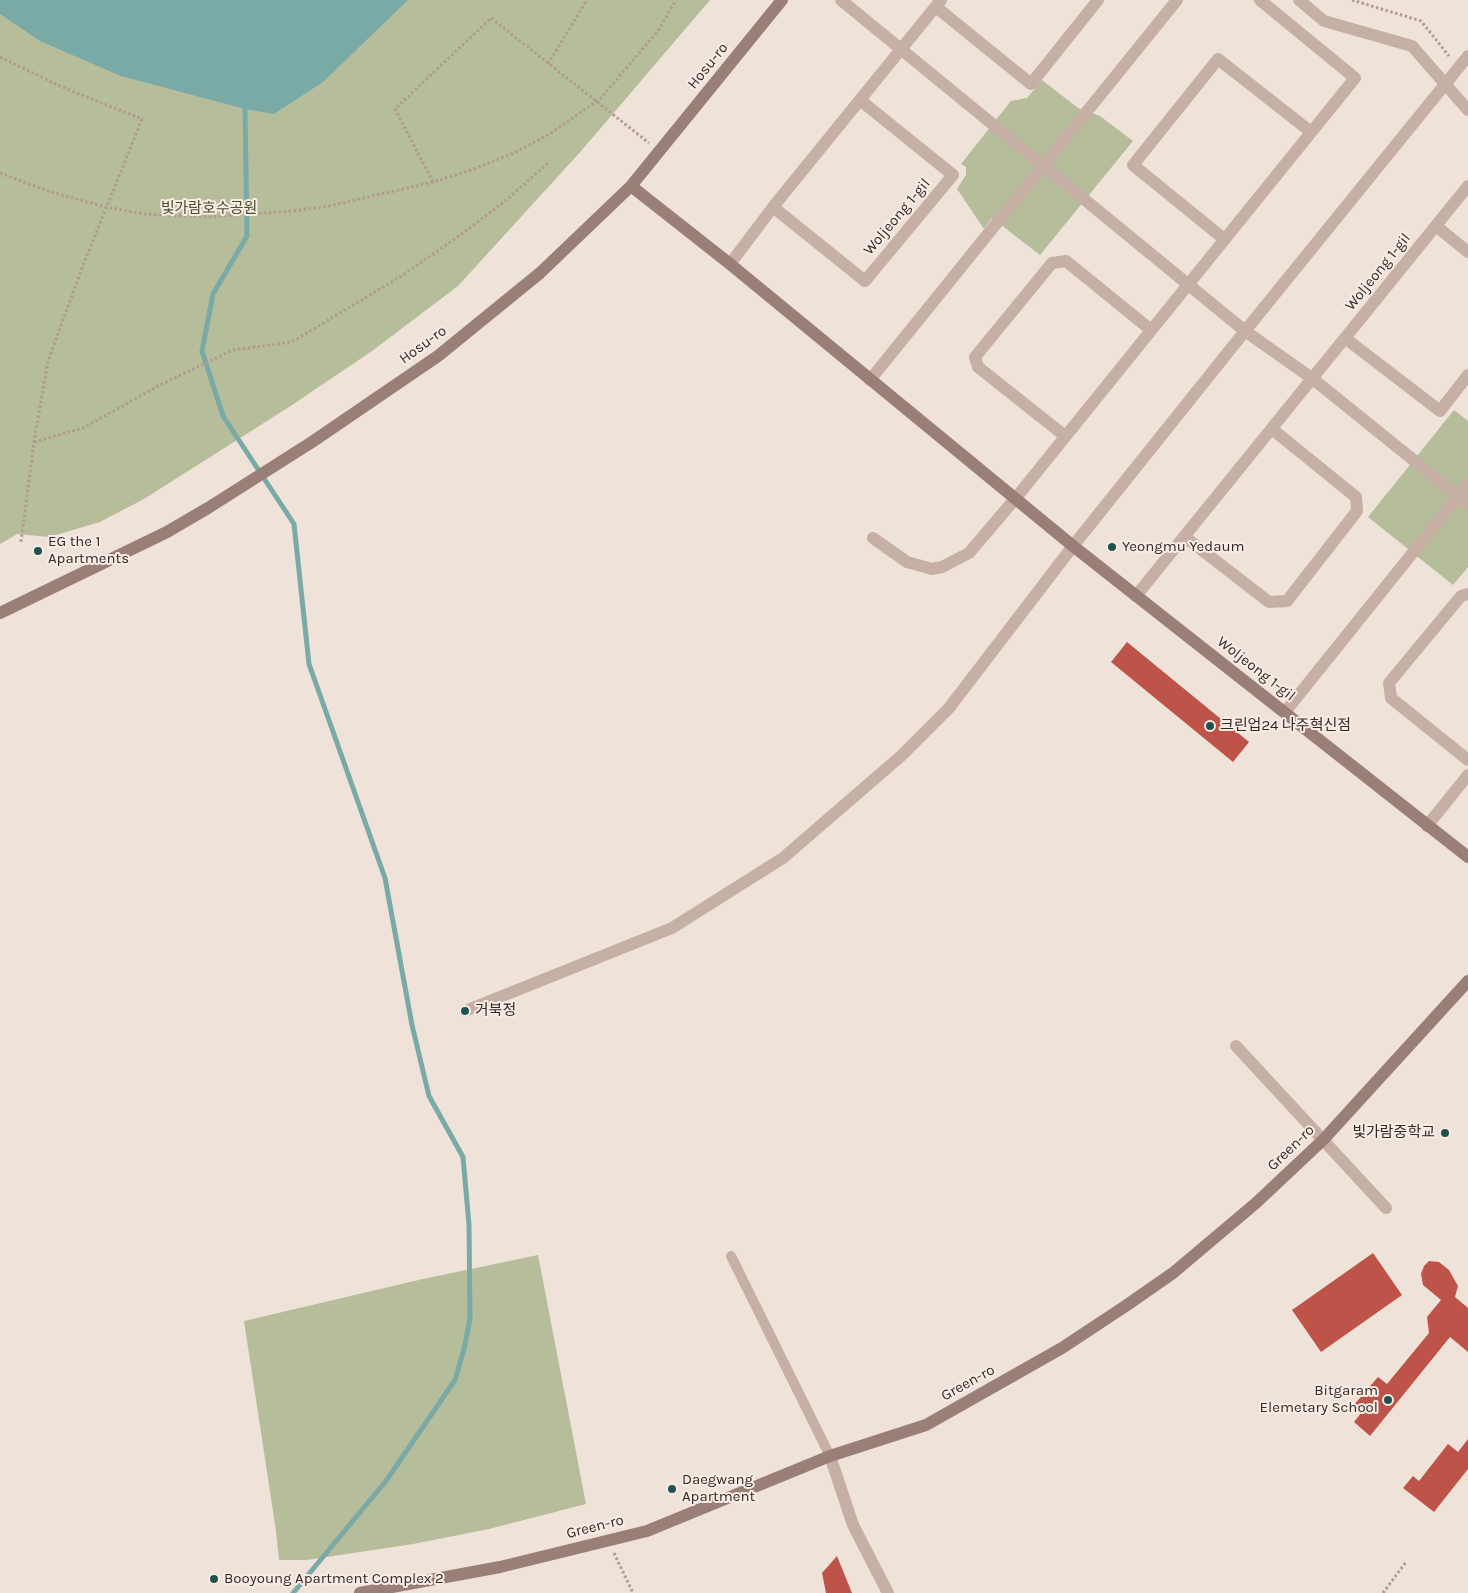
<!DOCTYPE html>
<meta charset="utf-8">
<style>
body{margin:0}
canvas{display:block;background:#efe2d9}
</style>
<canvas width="1468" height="1593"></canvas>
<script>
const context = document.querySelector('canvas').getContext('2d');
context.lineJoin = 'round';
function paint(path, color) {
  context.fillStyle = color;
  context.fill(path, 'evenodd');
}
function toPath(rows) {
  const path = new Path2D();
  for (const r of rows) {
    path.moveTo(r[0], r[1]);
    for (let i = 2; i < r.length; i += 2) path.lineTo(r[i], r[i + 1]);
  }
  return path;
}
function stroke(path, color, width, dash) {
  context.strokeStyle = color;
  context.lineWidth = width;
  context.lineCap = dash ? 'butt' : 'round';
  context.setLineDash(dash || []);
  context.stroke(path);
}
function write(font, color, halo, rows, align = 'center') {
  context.font = font + ' Karla,"Noto Sans KR",sans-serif';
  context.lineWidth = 4;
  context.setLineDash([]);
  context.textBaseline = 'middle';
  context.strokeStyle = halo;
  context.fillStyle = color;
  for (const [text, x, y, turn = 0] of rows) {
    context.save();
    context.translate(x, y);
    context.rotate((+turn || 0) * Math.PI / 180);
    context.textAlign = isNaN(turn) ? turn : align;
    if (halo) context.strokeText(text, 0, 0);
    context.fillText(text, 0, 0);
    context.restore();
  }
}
const green = toPath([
 [0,0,710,0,582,150,458,286,372,351,289,407,144,499,100,522,49,537,17,534,0,544],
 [1042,80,1078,108,1100,116,1133,141,1040,255,992,218,984,229,957,189,966,175,966,167,961,164,1011,101,1027,98],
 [1454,410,1468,421,1468,567,1453,585,1368,517],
 [538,1255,586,1504,489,1529,413,1544,307,1560,279,1560,276,1531,244,1321,423,1279]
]);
const water = toPath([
 [0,0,408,0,323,82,274,114,245,109,121,76,40,41,0,14]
]);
const stream = toPath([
 [243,104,245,109,247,236,213,294,202,351,223,416,294,524,309,664,385,878,412,1025,429,1096,463,1157,469,1225,470,1319,464,1349,455,1380,386,1481,293,1593]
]);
const building = toPath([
 [1127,642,1249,742,1233,762,1111,662],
 [1373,1253,1402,1295,1321,1352,1292,1310],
 [1429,1261,1439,1262,1449,1270,1458,1286,1455,1297,1468,1308,1468,1352,1450,1337,1370,1436,1354,1422,1361,1413,1353,1406,1378,1377,1387,1384,1429,1333,1427,1317,1441,1300,1423,1285,1421,1274,1424,1266],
 [1468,1439,1468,1469,1434,1512,1403,1488,1413,1476,1419,1481,1448,1444,1458,1452],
 [837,1556,852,1593,826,1593,822,1573]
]);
const path = toPath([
 [1352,0,1421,21,1449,56],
 [0,57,62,87,142,119,82,268,48,361,34,442,21,542],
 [548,64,587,0],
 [0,173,51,192,106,207,144,214,209,217,293,211,329,206,433,182,471,170,514,153,548,135,600,99,658,31,676,0],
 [433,182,395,109,491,18,649,143],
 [34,442,83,428,162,384,233,350,292,342,403,275,463,233,505,201,548,163],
 [614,1553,633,1593],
 [1383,1593,1406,1562]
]);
const lane = toPath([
 [731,1256,830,1456]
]);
const street = toPath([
 [841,0,1245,331,1313,379,1468,504],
 [1299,0,1324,21,1412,46,1468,110],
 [936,7,1031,84,1098,0],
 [773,207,865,281,953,175,860,100],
 [1436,226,1468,252],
 [1224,239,1133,165,1218,59,1311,132],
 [730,264,773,207,941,0],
 [1345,338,1440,411,1468,375],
 [870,380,1177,0],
 [1065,436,978,367,975,357,1052,263,1066,261,1151,330],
 [1185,537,1269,602,1287,601,1357,511,1356,497,1272,429],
 [873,538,907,562,932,569,942,567,969,553,1015,499,1355,78,1260,0],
 [1468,594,1461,596,1389,683,1391,698,1468,760],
 [1136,596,1468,186],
 [1285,712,1468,484],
 [1427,826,1468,775],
 [465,1011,672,928,783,858,901,756,949,708,1073,546,1245,331,1468,56],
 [1236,1046,1386,1208],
 [830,1456,853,1525,888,1593]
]);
const secondary = toPath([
 [631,186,730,264,1073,546,1468,857],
 [0,613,167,532,208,508,312,442,438,356,540,273,631,186,782,0],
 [360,1593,500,1567,647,1531,830,1456,926,1425,1062,1348,1127,1305,1173,1273,1256,1203,1323,1140,1468,981]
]);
const markers = [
 [1112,547,5,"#1f524e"],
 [38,551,5,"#1f524e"],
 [1210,726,5,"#1f524e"],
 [465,1011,5,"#1f524e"],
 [1445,1133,5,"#1f524e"],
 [1388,1400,5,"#1f524e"],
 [672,1489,5,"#1f524e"],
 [214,1579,5,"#1f524e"]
];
const streetNames = [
 ["Hosu-ro",708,66,-51],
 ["Woljeong 1-gil",897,217,-50],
 ["Woljeong 1-gil",1378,272,-51],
 ["Hosu-ro",423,345,-36],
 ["Woljeong 1-gil",1256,669,38],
 ["Green-ro",1291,1148,-44],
 ["Green-ro",968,1383,-29],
 ["Green-ro",595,1527,-14]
];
const parkNames = [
 ["빛가람호수공원",209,209]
];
const poiNames = [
 ["EG the 1",48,542],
 ["Apartments",48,559],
 ["Yeongmu Yedaum",1122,547],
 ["크린업24 나주혁신점",1220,726],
 ["거북정",475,1011],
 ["빛가람중학교",1435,1133,"right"],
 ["Bitgaram",1378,1391,"right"],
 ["Elemetary School",1378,1408,"right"],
 ["Daegwang",682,1480],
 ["Apartment",682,1497],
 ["Booyoung Apartment Complex 2",224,1579]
];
paint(green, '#b6bd9a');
paint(water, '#7aaaa6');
stroke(stream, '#7aaaa6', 5);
paint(building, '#be5449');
stroke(path, '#b29a91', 3, [2.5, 2.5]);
stroke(lane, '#c6b0a6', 10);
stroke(street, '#c6b0a6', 12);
stroke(secondary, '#9a7f78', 12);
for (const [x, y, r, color] of markers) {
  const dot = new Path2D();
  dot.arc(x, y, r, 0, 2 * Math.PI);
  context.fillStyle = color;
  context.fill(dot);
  stroke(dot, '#f8ece5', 2);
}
write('15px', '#332927', '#f8ece5', streetNames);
write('15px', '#48502c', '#f8ece5', parkNames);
write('15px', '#332927', '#f8ece5', poiNames, 'left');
</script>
